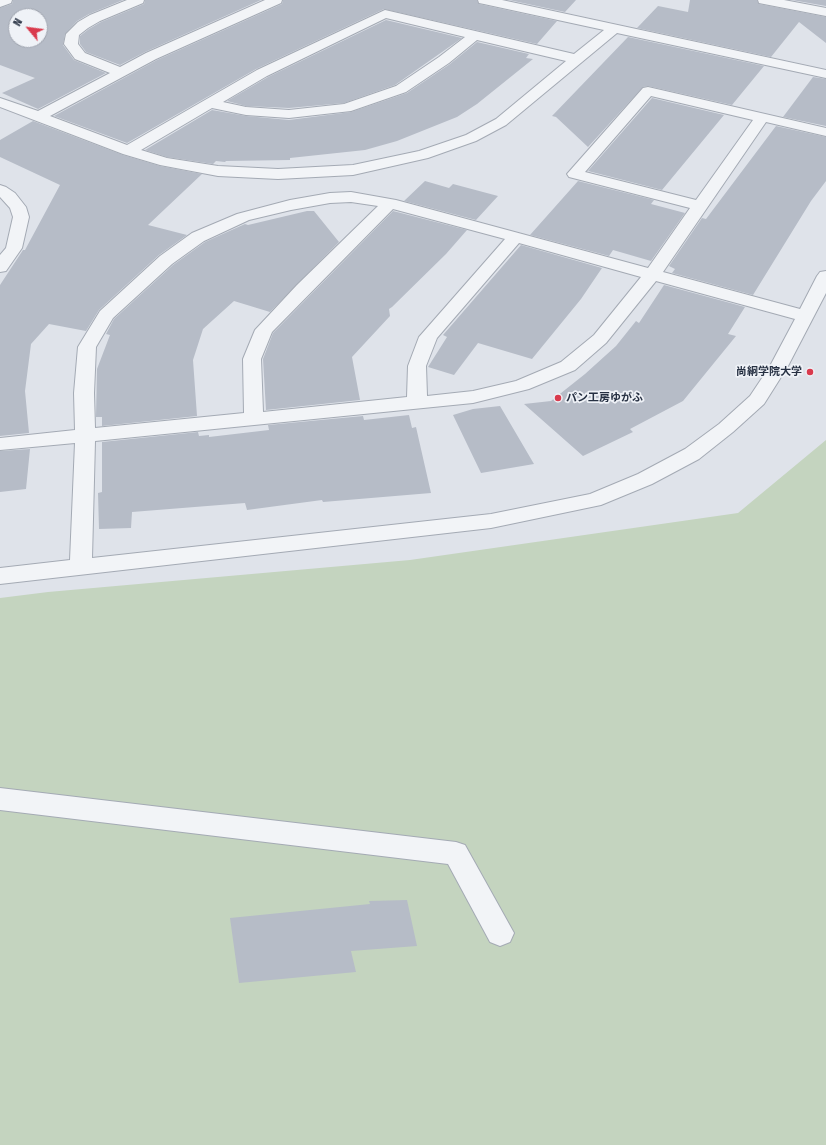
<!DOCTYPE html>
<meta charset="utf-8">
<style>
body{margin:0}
#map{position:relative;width:826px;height:1145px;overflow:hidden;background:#dfe3ea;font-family:"Fira Sans Condensed",sans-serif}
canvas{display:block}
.north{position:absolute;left:8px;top:8px;width:40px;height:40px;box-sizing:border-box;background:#eff2f7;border:1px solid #9fa4af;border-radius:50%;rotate:299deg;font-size:11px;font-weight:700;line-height:16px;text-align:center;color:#263042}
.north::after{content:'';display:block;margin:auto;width:14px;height:18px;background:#d93a4d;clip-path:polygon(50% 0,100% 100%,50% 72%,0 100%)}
</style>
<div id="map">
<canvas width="826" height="1145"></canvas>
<div class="north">N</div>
</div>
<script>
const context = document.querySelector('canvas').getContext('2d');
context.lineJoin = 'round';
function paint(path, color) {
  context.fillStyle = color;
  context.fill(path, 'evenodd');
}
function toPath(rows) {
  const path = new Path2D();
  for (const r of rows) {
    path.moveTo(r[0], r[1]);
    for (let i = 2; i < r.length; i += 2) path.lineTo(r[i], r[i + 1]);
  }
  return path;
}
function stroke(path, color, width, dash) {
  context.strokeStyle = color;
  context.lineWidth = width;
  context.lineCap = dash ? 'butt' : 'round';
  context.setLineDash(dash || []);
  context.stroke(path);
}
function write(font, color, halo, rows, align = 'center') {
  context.font = font + ' "Fira Sans Condensed","Noto Sans JP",sans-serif';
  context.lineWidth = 3.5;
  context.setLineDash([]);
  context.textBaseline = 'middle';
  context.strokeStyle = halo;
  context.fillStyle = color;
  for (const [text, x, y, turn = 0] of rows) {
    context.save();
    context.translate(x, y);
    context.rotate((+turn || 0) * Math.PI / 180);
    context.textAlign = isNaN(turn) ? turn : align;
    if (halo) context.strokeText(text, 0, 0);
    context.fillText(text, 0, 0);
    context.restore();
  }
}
const green = toPath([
 [826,440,826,1145,0,1145,0,598,48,592,410,560,738,513]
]);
const building = toPath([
 [13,0,123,0,89,14,77,21,65,34,63,45,74,60,106,73,38,109,2,93,35,78,0,65,0,8,12,4],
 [16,16,40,16,40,40,16,40],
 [145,0,261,0,145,52,120,65,86,52,80,44,80,36,89,29,101,22,144,4],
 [283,0,477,0,479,4,557,21,537,44,384,9,256,69,127,143,54,116,157,60,282,4],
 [509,0,576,0,565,12],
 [690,0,757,0,759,4,826,17,826,43,799,22,771,57,637,28,658,6,688,12],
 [792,0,826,0,826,6],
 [386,20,462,38,395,85,344,103,289,108,246,106,227,101,268,77],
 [628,37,764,66,732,105,648,86,643,87,588,147,556,117,552,116],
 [477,42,529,54,526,58,533,59,477,104,457,117,397,141,365,150,290,158,290,160,226,161,225,162,216,161,213,164,167,157,145,150,212,110,246,116,289,120,351,112,407,93,450,64],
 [813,77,826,79,826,126,783,117],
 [652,98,724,115,662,190,588,171],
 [33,121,123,155,160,166,202,174,148,225,187,235,159,255,99,310,86,331,49,324,31,344,25,391,29,433,0,436,0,285,23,250,25,250,60,185,0,157,0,140],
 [776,126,826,137,826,181,811,201,753,295,672,273,675,269,669,266,702,218,706,219],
 [425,181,449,188,453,184,498,196,476,220,404,201],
 [578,181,654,200,651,204,685,213,651,261,613,250,609,256,530,235],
 [307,211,314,211,339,242,270,312,234,301,203,329,193,360,197,416,102,426,102,417,96,417,97,369,110,335,106,334,114,319,173,265,205,242,245,224,248,225],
 [393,211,467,230,446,254,392,307,389,309,390,316,352,357,360,400,266,410,263,359,273,333],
 [521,245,602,268,581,299,532,359,478,343,454,375,428,367,447,337,443,335],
 [664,285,745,307,728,334,736,336,683,401,630,429,633,432,583,456,524,404,551,401,585,374,616,346,636,321,639,323],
 [500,406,534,464,481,473,453,415,473,409],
 [409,415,412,428,416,427,431,493,323,502,322,500,247,510,245,503,132,512,131,528,99,529,98,493,102,492,102,442,198,432,199,436,209,435,209,437,269,430,268,425,363,416,364,420],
 [30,449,26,489,0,492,0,451],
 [407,900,417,946,351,951,356,972,239,983,230,918,370,904,369,901]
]);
const minor = toPath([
 [0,0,12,0,11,3,0,7,0,0],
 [127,0,144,0,143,3,100,21,88,28,79,35,78,44,85,53,120,67,146,53,265,0,282,0,281,3,156,59,50,116,127,145,257,70,385,10,574,54,604,30,484,4,479,3,478,0,502,0,826,70,826,78,617,33,506,125,476,141,428,158,353,175,278,179,218,176,160,165,123,154,0,107,0,98,38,111,110,73,75,59,64,44,66,34,78,22,90,15,127,0],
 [386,18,465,37,439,57,396,86,344,104,289,110,246,107,223,102,267,76,386,18],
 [477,40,566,61,496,119,466,135,419,151,353,165,278,169,218,166,167,158,141,150,212,108,246,115,289,118,351,111,406,92,449,63,477,40],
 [758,0,784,0,826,8,826,16,764,4,759,3,758,0],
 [648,87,826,128,826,136,766,122,663,272,800,309,817,276,820,272,826,271,826,293,788,366,764,404,733,432,699,459,652,484,601,505,491,528,0,584,0,568,70,560,75,443,0,450,0,438,75,430,74,393,78,347,100,311,160,256,192,233,237,214,290,200,330,193,351,192,396,200,648,268,690,208,569,177,567,174,643,88,648,87],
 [651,96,753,120,696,200,585,172,651,96],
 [351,202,378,206,297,285,255,330,243,359,244,413,95,428,94,393,96,347,113,318,172,264,204,241,249,220,291,210,330,203,351,202],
 [393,209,505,239,419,337,408,366,407,397,263,412,261,359,272,332,393,209],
 [519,243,641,277,594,335,561,362,516,381,473,391,427,396,426,366,437,338,519,243],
 [656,281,795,319,770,366,750,396,719,424,685,449,638,474,590,494,491,514,92,558,95,441,473,403,529,389,575,370,606,343,656,281],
 [0,185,6,187,15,193,26,207,29,217,22,248,6,271,0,272,0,255,6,248,13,217,10,208,0,197,0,185],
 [0,788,456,842,465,845,514,933,510,942,500,946,490,942,448,864,0,810,0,788]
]);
const markers = [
 [810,372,4,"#d93a4d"],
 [558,398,4,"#d93a4d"]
];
const poiNames = [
 ["尚絅学院大学",802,372],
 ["パン工房ゆがふ",566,398,"left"]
];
paint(green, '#c4d4bf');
paint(building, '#b6bcc7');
stroke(minor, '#a4aab4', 2);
paint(minor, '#f2f4f7');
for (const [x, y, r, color] of markers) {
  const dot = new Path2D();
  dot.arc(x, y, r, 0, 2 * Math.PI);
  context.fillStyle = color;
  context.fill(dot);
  stroke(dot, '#eff2f7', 1.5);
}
write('bold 11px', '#263042', '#eff2f7', poiNames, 'right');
</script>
